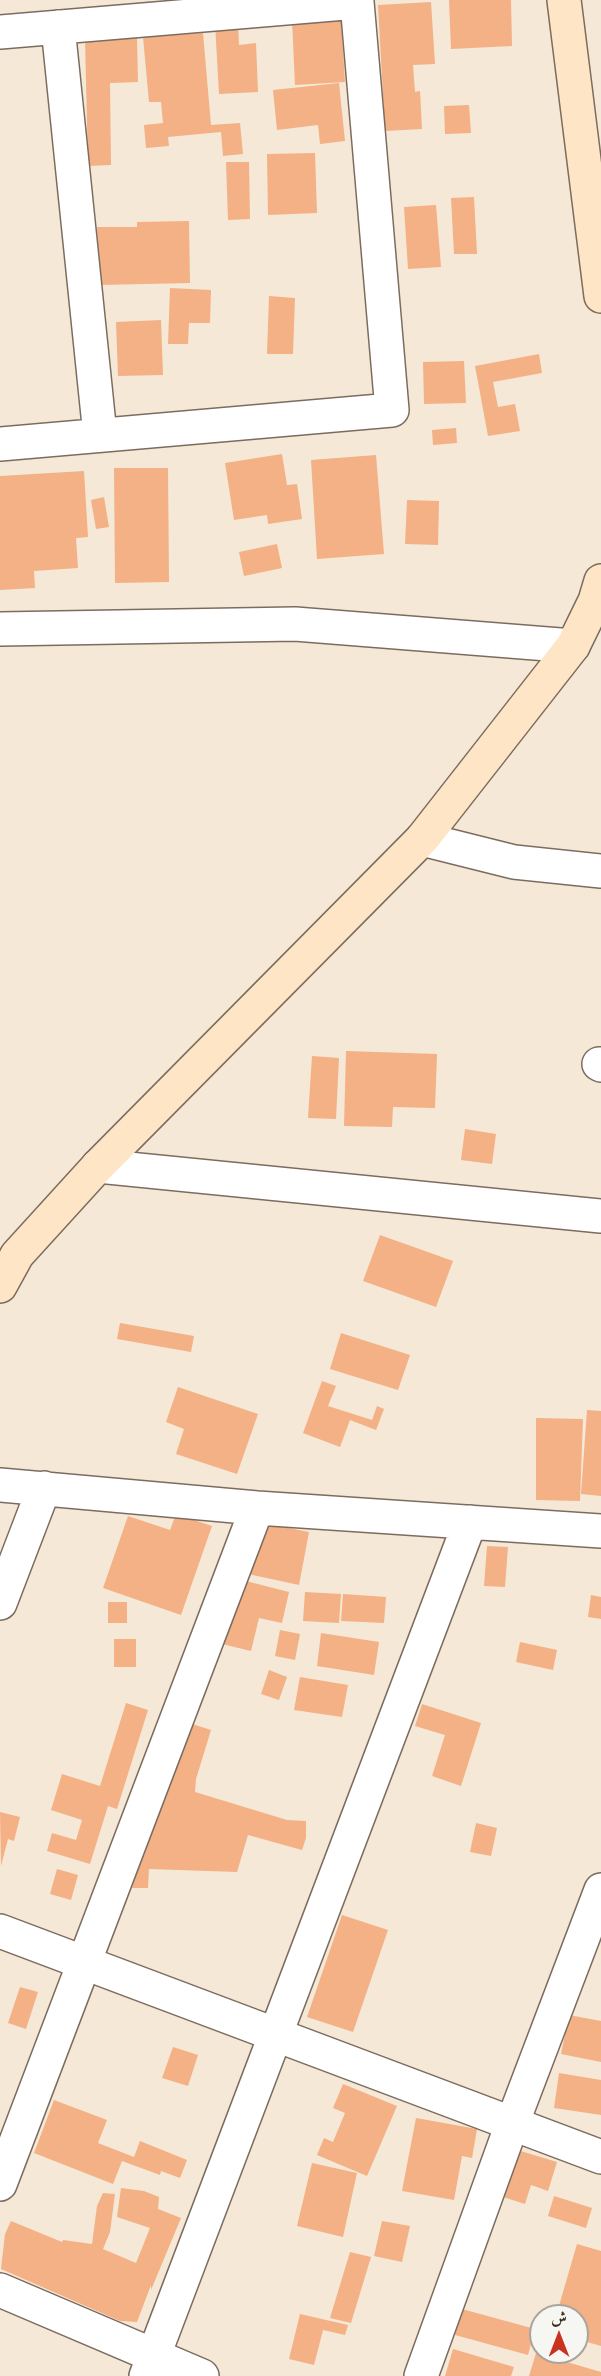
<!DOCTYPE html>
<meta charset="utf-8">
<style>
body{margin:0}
#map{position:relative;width:601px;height:2376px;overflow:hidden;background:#f5e8d7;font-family:Cardo,Amiri,serif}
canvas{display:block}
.north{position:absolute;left:529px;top:2304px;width:60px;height:60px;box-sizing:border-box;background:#f6f6f2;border:2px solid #aba49d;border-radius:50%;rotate:0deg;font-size:16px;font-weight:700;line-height:24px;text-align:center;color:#3b2a1e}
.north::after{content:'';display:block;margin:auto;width:21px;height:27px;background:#c8321e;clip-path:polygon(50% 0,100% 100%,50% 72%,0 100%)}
</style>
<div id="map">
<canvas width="601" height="2376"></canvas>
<div class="north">ش</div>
</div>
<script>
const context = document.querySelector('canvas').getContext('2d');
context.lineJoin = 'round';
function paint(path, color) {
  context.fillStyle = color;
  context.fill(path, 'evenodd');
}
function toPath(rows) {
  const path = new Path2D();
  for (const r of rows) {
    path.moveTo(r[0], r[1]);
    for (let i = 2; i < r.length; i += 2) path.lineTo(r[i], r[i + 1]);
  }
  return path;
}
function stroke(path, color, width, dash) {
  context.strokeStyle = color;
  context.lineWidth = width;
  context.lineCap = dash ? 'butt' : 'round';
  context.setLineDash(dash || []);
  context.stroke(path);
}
const building = toPath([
 [449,0,511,0,512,46,451,49],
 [431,2,435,64,413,65,415,92,420,91,422,129,385,131,378,5],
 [341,18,345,82,295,85,292,20],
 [238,22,239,45,256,43,258,92,219,94,215,23],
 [203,33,211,125,240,123,243,154,223,156,221,132,168,137,169,146,146,148,144,125,163,123,161,102,149,102,143,37],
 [137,38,138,82,110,83,111,165,88,166,85,39],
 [339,83,345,141,320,144,318,125,277,130,273,90],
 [469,105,471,133,445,134,444,106],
 [315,153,317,213,268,215,267,154],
 [226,162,249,162,250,219,228,220],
 [474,197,477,254,454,254,451,198],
 [436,205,441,267,408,269,404,207],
 [189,221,190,283,99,285,97,227,137,227,137,222],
 [170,288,211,290,210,323,189,323,188,344,168,344],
 [269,296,295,298,293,354,267,354],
 [161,320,163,375,118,376,116,322],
 [539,354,542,373,493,382,498,407,515,404,520,431,488,436,475,366],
 [464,361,466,403,424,404,423,362],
 [456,428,457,443,433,445,432,430],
 [282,454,287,485,297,484,302,519,268,524,267,515,234,520,225,463],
 [376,455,384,554,317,559,311,460],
 [114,468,168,468,169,582,115,583],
 [84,471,88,537,76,538,78,568,34,571,35,588,0,590,0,476],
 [104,497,109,527,96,529,91,500],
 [407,500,439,501,438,545,405,544],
 [277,544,282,568,244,576,239,552],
 [346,1051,437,1054,435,1108,393,1107,392,1127,344,1126],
 [312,1056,339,1058,336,1119,308,1118],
 [465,1129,496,1134,492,1164,461,1160],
 [380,1235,453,1261,436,1307,363,1281],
 [120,1323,194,1336,191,1352,117,1339],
 [341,1333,410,1355,398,1390,330,1369],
 [322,1381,336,1386,328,1406,372,1420,377,1406,384,1409,376,1430,350,1420,340,1447,303,1433],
 [178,1387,258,1414,237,1474,176,1454,184,1429,166,1422],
 [587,1410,601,1411,601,1496,581,1494],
 [536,1418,583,1419,580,1501,536,1500],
 [176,1514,212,1526,181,1615,103,1588,128,1516,170,1530],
 [258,1522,309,1532,299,1585,248,1574],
 [487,1546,508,1547,505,1587,484,1586],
 [238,1579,289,1592,282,1623,259,1618,251,1651,222,1644],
 [305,1592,341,1594,339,1623,303,1621],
 [343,1594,386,1597,384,1623,341,1621],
 [591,1595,601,1597,601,1619,588,1617],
 [108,1602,127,1602,127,1623,108,1623],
 [280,1630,300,1634,295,1660,275,1656],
 [321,1633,379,1642,374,1675,317,1666],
 [114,1639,136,1639,136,1667,114,1667],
 [520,1642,557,1650,553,1670,516,1662],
 [269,1670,287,1677,279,1700,261,1694],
 [300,1677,348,1685,342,1717,294,1710],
 [126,1703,148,1710,117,1809,108,1806,90,1864,47,1851,52,1833,76,1840,82,1820,51,1810,62,1774,100,1786],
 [422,1704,481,1723,461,1786,432,1776,445,1735,415,1726],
 [186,1722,211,1730,196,1779,195,1792,287,1820,306,1821,306,1838,302,1850,248,1835,237,1872,149,1869,148,1888,132,1888,143,1849,144,1856],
 [0,1812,20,1817,14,1841,8,1839,1,1866],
 [476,1823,497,1828,491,1856,470,1852],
 [57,1869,78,1875,71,1900,50,1894],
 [342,1915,388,1930,353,2032,307,2017],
 [20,1987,38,1992,26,2029,8,2023],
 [569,2015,601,2021,601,2062,561,2054],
 [173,2047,198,2055,188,2086,162,2078],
 [559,2073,601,2080,601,2115,554,2108],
 [343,2084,397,2106,367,2176,317,2155,324,2138,333,2142,345,2113,333,2108],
 [54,2100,107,2120,98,2143,134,2157,140,2141,187,2160,180,2178,161,2171,160,2175,122,2161,113,2184,34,2153],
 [416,2118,477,2129,472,2158,462,2156,454,2200,402,2191],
 [514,2149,557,2162,548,2191,531,2185,525,2204,500,2196],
 [312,2163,357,2173,343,2237,297,2226],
 [121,2188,144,2191,159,2197,158,2209,181,2218,151,2290,151,2285,137,2322,120,2321,1,2269,5,2234,11,2221,62,2242,63,2240,92,2244,97,2206,103,2193,115,2194,110,2232,103,2249,136,2263,150,2228,117,2217],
 [554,2196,592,2208,586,2228,548,2216],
 [382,2221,410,2226,402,2262,374,2256],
 [577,2244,601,2251,601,2346,580,2340,577,2349,577,2316,556,2316],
 [350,2252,371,2257,351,2323,330,2318],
 [462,2309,535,2329,528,2355,455,2335],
 [300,2314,348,2325,345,2335,323,2330,314,2365,289,2359],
 [453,2349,514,2367,511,2376,445,2376],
 [536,2353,601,2372,601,2376,529,2376]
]);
const street = toPath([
 [58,27,100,435],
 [0,32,357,2,392,410,0,444],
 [0,629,295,624,573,646],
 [422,839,514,862,601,871],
 [599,1064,601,1065],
 [98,1166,601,1216],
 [0,1485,257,1508,601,1531],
 [0,1603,44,1488],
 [0,1931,601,2157],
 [0,2184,257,1508],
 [0,2290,202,2376],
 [146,2376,470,1522],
 [421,2376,512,2124,601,1890]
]);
const secondary = toPath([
 [564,0,601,296],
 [0,1286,17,1255,98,1166,422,839,573,646,595,601,601,581]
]);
paint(building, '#f3b185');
stroke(street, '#7c6c5f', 36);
stroke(secondary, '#7c6c5f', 36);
stroke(street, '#fff', 33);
stroke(secondary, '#fee5c5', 33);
</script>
